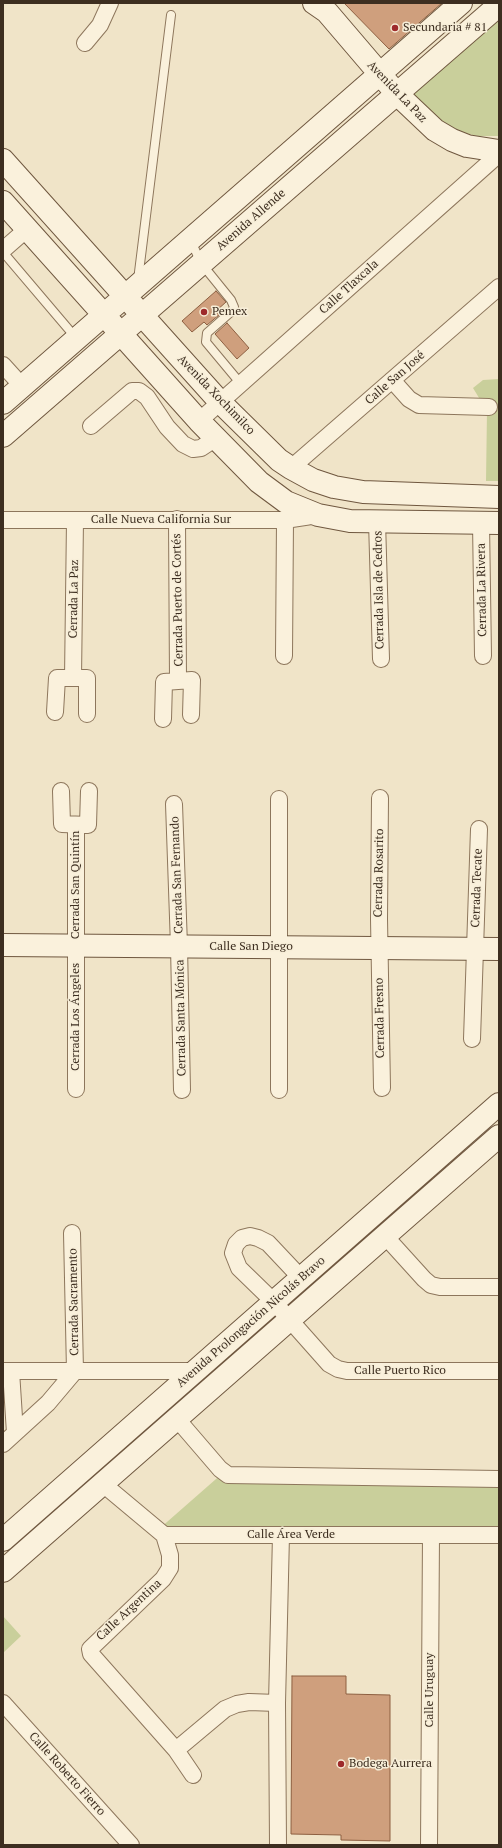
<!DOCTYPE html>
<meta charset="utf-8">
<style>
body{margin:0}
#map{position:relative;width:502px;height:1848px;overflow:hidden;background:#f0e4c8;font-family:"PT Serif",serif}
canvas{display:block}
.frame{position:absolute;inset:0;border:4px solid #3d2e20;pointer-events:none}
</style>
<div id="map">
<canvas width="502" height="1848"></canvas>
<div class="frame"></div>
</div>
<script>
const context = document.querySelector('canvas').getContext('2d');
context.lineJoin = 'round';
function paint(path, color) {
  context.fillStyle = color;
  context.fill(path, 'evenodd');
}
function toPath(rows) {
  const path = new Path2D();
  for (const r of rows) {
    path.moveTo(r[0], r[1]);
    for (let i = 2; i < r.length; i += 2) path.lineTo(r[i], r[i + 1]);
  }
  return path;
}
function stroke(path, color, width, dash) {
  context.strokeStyle = color;
  context.lineWidth = width;
  context.lineCap = dash ? 'butt' : 'round';
  context.setLineDash(dash || []);
  context.stroke(path);
}
function write(font, color, halo, rows, align = 'center') {
  context.font = font + ' "PT Serif",serif';
  context.lineWidth = 3;
  context.setLineDash([]);
  context.textBaseline = 'middle';
  context.strokeStyle = halo;
  context.fillStyle = color;
  for (const [text, x, y, turn = 0] of rows) {
    context.save();
    context.translate(x, y);
    context.rotate((+turn || 0) * Math.PI / 180);
    context.textAlign = isNaN(turn) ? turn : align;
    if (halo) context.strokeText(text, 0, 0);
    context.fillText(text, 0, 0);
    context.restore();
  }
}
const green = toPath([
 [499,19,499,136,478,136,464,133,440,121,412,94],
 [499,379,499,481,486,481,487,411,473,388,483,380],
 [224,1472,499,1479,499,1535,159,1529],
 [3,1616,21,1636,3,1653]
]);
const building = toPath([
 [344,3,442,3,389,49,344,3],
 [216,291,226,302,216,311,219,315,207,325,204,322,192,332,182,321,216,291],
 [227,323,249,348,237,359,215,334,227,323],
 [292,1676,346,1676,346,1694,390,1695,390,1841,341,1840,341,1835,291,1834,292,1676]
]);
const lane = toPath([
 [191,241,201,263,231,300,234,307,232,311,207,333,206,342,241,384],
 [3,252,76,338],
 [138,280,171,15]
]);
const street = toPath([
 [85,43,100,25,110,3],
 [3,250,27,229],
 [3,365,22,386],
 [392,380,409,399,419,405,489,407],
 [199,421,499,154],
 [91,426,132,391,139,391,147,397,167,427,183,444,193,449,201,448,216,438],
 [291,468,499,287],
 [177,519,178,681],
 [3,520,285,520,318,515],
 [377,521,381,659],
 [481,523,483,656],
 [284,656,285,520],
 [73,678,75,520],
 [55,712,57,678,87,678,87,714],
 [163,719,164,682,192,680,191,715],
 [61,791,62,824,88,825,89,791],
 [380,798,379,919,382,1088],
 [279,799,279,1090],
 [174,804,179,946,182,1090],
 [472,1039,479,829],
 [76,1089,76,825],
 [385,1236,424,1279,431,1285,440,1287,499,1287],
 [301,1278,268,1243,258,1238,250,1236,242,1238,236,1244,233,1253,239,1268,274,1302,329,1364,338,1369,347,1371,499,1371],
 [3,1371,196,1371],
 [11,1371,15,1433],
 [177,1419,220,1469,228,1475,499,1479],
 [3,1444,48,1403,75,1371,72,1233],
 [103,1484,164,1535,499,1535],
 [164,1535,170,1555,170,1568,163,1579,90,1649,91,1654,176,1750,193,1775],
 [3,1703,131,1845],
 [176,1750,225,1709,237,1704,249,1702,277,1703],
 [278,1845,277,1703,281,1535],
 [429,1845,431,1535]
]);
const secondary = toPath([
 [314,3,327,12,397,94,435,130,452,140,467,146,499,151],
 [3,160,220,402,279,460,291,468,313,480,334,487,363,492,499,497],
 [3,202,199,421,259,482,286,502,318,515,350,521,499,523],
 [3,403,461,3],
 [3,436,499,5],
 [3,945,499,949],
 [3,1540,499,1104],
 [3,1571,499,1136]
]);
const markers = [
 [395,28,4,"#9e2a2b"],
 [204,312,4,"#9e2a2b"],
 [341,1764,4,"#9e2a2b"]
];
const poiNames = [
 ["Secundaria # 81",403,28],
 ["Pemex",212,312],
 ["Bodega Aurrera",349,1764]
];
const streetNames = [
 ["Avenida La Paz",397,92,46],
 ["Avenida Allende",251,220,-41],
 ["Calle Tlaxcala",349,287,-42],
 ["Calle San José",395,378,-41],
 ["Avenida Xochimilco",216,395,46],
 ["Calle Nueva California Sur",161,520],
 ["Cerrada Isla de Cedros",379,590,-91],
 ["Cerrada La Rivera",482,590,-91],
 ["Cerrada La Paz",74,599,-89],
 ["Cerrada Puerto de Cortés",178,600,-91],
 ["Cerrada Rosarito",379,873,-89],
 ["Cerrada San Fernando",177,875,-92],
 ["Cerrada San Quintín",76,885,-90],
 ["Cerrada Tecate",477,888,-88],
 ["Calle San Diego",251,947],
 ["Cerrada Los Ángeles",76,1017,-90],
 ["Cerrada Santa Mónica",181,1018,-91],
 ["Cerrada Fresno",380,1018,-91],
 ["Cerrada Sacramento",74,1302,-91],
 ["Avenida Prolongación Nicolás Bravo",251,1322,-41],
 ["Calle Puerto Rico",400,1371],
 ["Calle Área Verde",291,1535],
 ["Calle Argentina",129,1610,-43],
 ["Calle Uruguay",430,1690,-90],
 ["Calle Roberto Fierro",67,1774,48]
];
paint(green, '#c9cf9b');
paint(building, '#cf9f7d');
stroke(building, '#8d5f41', 1);
stroke(lane, '#8d765c', 10);
stroke(street, '#8d765c', 18);
stroke(secondary, '#6f573f', 24);
stroke(lane, '#faf1dc', 8);
stroke(street, '#faf1dc', 16);
stroke(secondary, '#faf1dc', 22);
for (const [x, y, r, color] of markers) {
  const dot = new Path2D();
  dot.arc(x, y, r, 0, 2 * Math.PI);
  context.fillStyle = color;
  context.fill(dot);
  stroke(dot, '#f7eed8', 1.5);
}
write('12px', '#3d2e20', '#f7eed8', poiNames, 'left');
write('12px', '#3d2e20', '#f7eed8', streetNames);
</script>
